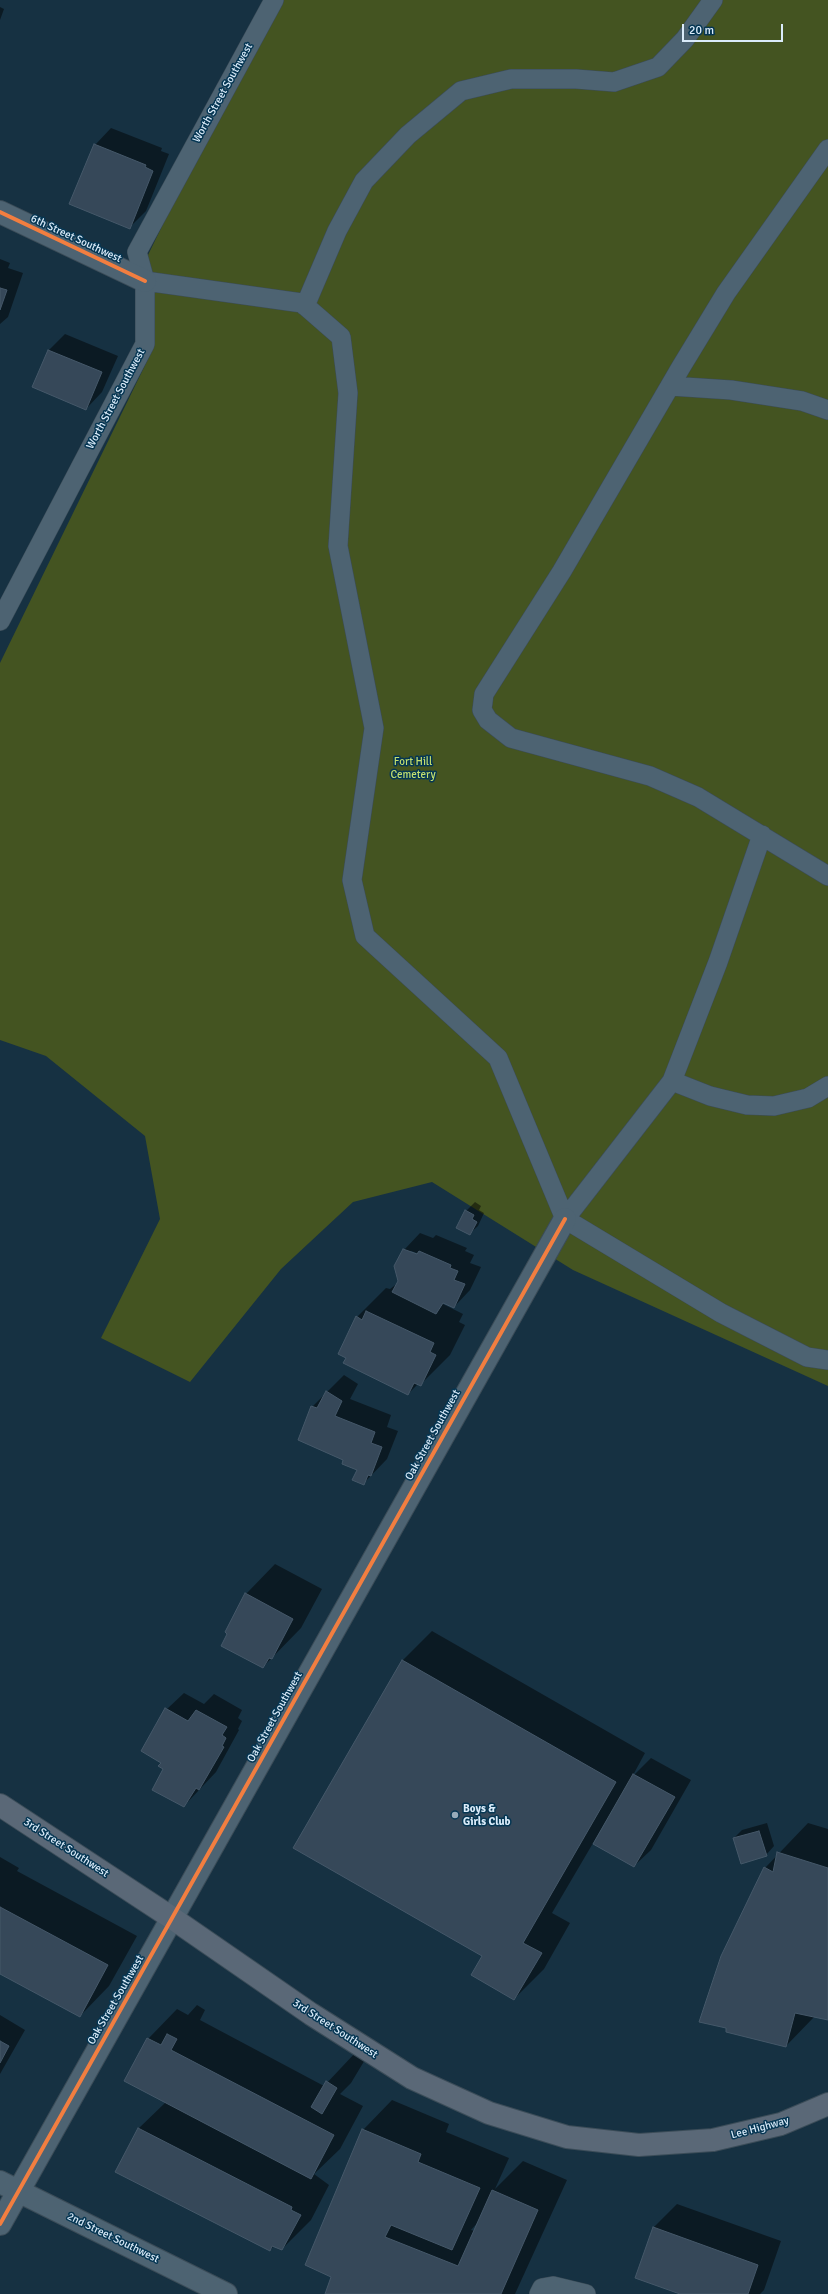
<!DOCTYPE html>
<style>
body{margin:0}
#map{position:relative;width:828px;height:2294px;overflow:hidden;background:#163142;font-family:Signika,sans-serif}
canvas{display:block}
.scale{position:absolute;left:682px;top:24px;width:101px;height:18px;box-sizing:border-box;border:2px solid #dbecfa;border-top:0;padding-left:5px;font-size:12px;line-height:14px;white-space:nowrap;color:#dbecfa;-webkit-text-stroke:3px #053653;paint-order:stroke}
</style>
<div id="map">
<canvas width="828" height="2294"></canvas>
<div class="scale">20 m</div>
</div>
<script>
const context = document.querySelector('canvas').getContext('2d');
context.lineJoin = 'round';
function paint(path, color) {
  context.fillStyle = color;
  context.fill(path, 'evenodd');
}
function toPath(rows) {
  const path = new Path2D();
  for (const r of rows) {
    path.moveTo(r[0], r[1]);
    for (let i = 2; i < r.length; i += 2) path.lineTo(r[i], r[i + 1]);
  }
  return path;
}
function stroke(path, color, width, dash) {
  context.strokeStyle = color;
  context.lineWidth = width;
  context.lineCap = dash ? 'butt' : 'round';
  context.setLineDash(dash || []);
  context.stroke(path);
}
function write(font, color, halo, rows, align = 'center') {
  context.font = font + ' Signika,sans-serif';
  context.lineWidth = 3;
  context.setLineDash([]);
  context.textBaseline = 'middle';
  context.strokeStyle = halo;
  context.fillStyle = color;
  for (const [text, x, y, turn = 0] of rows) {
    context.save();
    context.translate(x, y);
    context.rotate((+turn || 0) * Math.PI / 180);
    context.textAlign = isNaN(turn) ? turn : align;
    if (halo) context.strokeText(text, 0, 0);
    context.fillText(text, 0, 0);
    context.restore();
  }
}
const green = toPath([
 [272,0,828,0,828,1386,573,1270,432,1182,353,1202,281,1269,190,1382,101,1338,160,1219,145,1136,46,1056,0,1040,0,663,152,351,148,255]
]);
const shadow = toPath([
 [0,7,4,9,0,20],
 [111,128,162,148,161,151,169,154,146,211,130,227,95,145],
 [0,259,10,263,8,268,23,273,8,317,0,324],
 [65,334,118,356,102,392,86,409,49,350],
 [475,1202,481,1206,479,1210,484,1213,478,1226,469,1234,457,1227,466,1211],
 [420,1233,433,1238,436,1235,467,1248,465,1251,474,1255,470,1263,481,1267,470,1290,454,1307,442,1302,441,1303,463,1314,459,1322,465,1325,450,1355,420,1385,418,1384,408,1394,348,1357,357,1317,386,1288,390,1289,398,1283,404,1250],
 [411,1251,422,1255,411,1253],
 [344,1375,358,1384,350,1399,391,1415,387,1427,398,1431,387,1459,363,1484,358,1469,345,1459,312,1407],
 [275,1564,322,1589,301,1628,263,1667,246,1594],
 [432,1631,645,1753,632,1777,651,1758,691,1780,651,1850,634,1866,606,1821,552,1913,570,1923,544,1969,514,1999,483,1956,294,1848,403,1660],
 [184,1693,204,1704,214,1694,242,1710,238,1718,242,1721,238,1729,239,1730,216,1772,184,1806,163,1763,167,1709],
 [767,1823,774,1846,766,1855,734,1838,742,1830],
 [808,1823,828,1829,828,2019,815,2016,786,2046,765,1868],
 [0,1857,19,1868,17,1871,137,1936,109,1986,80,2016,0,1973],
 [197,2005,205,2010,200,2020,324,2086,356,2052,366,2058,351,2083,340,2094,363,2106,340,2149,314,2174,329,2185,311,2220,282,2249,274,2246,270,2250,117,2171,139,2128,166,2102,148,2039,177,2009,188,2015],
 [0,2015,25,2030,0,2074],
 [392,2100,449,2124,446,2132,509,2158,495,2189,523,2161,567,2180,515,2294,327,2294,333,2276,363,2130],
 [479,2221,475,2231,471,2230],
 [677,2204,781,2241,764,2290,760,2294,683,2294,653,2228]
]);
const building = toPath([
 [94,144,146,165,145,167,153,171,130,229,69,204,94,144],
 [0,288,7,290,0,310,0,288],
 [48,350,102,372,86,410,32,387,48,350],
 [465,1210,474,1215,472,1219,477,1222,470,1235,456,1228,465,1210],
 [403,1249,417,1254,419,1251,451,1265,450,1268,458,1271,454,1280,465,1284,454,1308,443,1303,436,1314,392,1292,398,1281,394,1266,403,1249],
 [366,1311,434,1343,430,1352,436,1355,421,1386,414,1383,408,1395,343,1363,346,1358,338,1354,356,1316,362,1320,366,1311],
 [326,1391,342,1401,335,1416,375,1432,371,1443,382,1447,371,1476,368,1475,364,1485,352,1480,357,1470,342,1464,343,1460,298,1440,311,1406,317,1408,326,1391],
 [245,1593,293,1619,272,1659,269,1658,263,1668,221,1646,227,1634,225,1632,245,1593],
 [402,1660,616,1782,523,1943,542,1953,514,2000,471,1975,482,1956,293,1848,402,1660],
 [165,1708,188,1721,196,1710,227,1727,222,1735,226,1738,222,1746,224,1747,199,1790,196,1788,184,1807,152,1790,163,1769,158,1766,161,1763,141,1751,165,1708],
 [633,1774,675,1797,634,1867,593,1844,633,1774],
 [759,1831,767,1856,741,1864,733,1838,759,1831],
 [777,1852,828,1868,828,2020,795,2013,786,2047,726,2032,726,2028,699,2022,721,1956,764,1867,773,1872,777,1852],
 [0,1907,108,1965,80,2017,0,1974,0,1907],
 [167,2034,177,2039,171,2050,334,2135,311,2179,124,2081,147,2038,161,2045,167,2034],
 [0,2041,9,2046,0,2063,0,2041],
 [326,2081,337,2088,322,2114,311,2107,326,2081],
 [138,2128,292,2207,291,2210,301,2215,282,2250,272,2246,270,2251,115,2172,138,2128],
 [362,2129,421,2154,418,2162,480,2188,452,2250,391,2225,385,2237,458,2266,492,2190,538,2210,501,2294,325,2294,331,2277,305,2265,362,2129],
 [653,2227,758,2265,748,2294,680,2294,635,2278,653,2227]
]);
const service = toPath([
 [828,149,726,293,681,367,562,571,484,694,482,710,488,720,511,738,650,776,698,797,828,876],
 [145,281,302,303,341,337,348,393,338,546,374,728,352,880,365,936,498,1058,565,1219,721,1313,807,1357,828,1360],
 [305,306,337,231,364,181,408,135,461,91,511,79,576,79,614,82,658,67,685,39,713,0],
 [670,386,731,390,802,401,828,410],
 [0,621,145,344,145,281,137,252,274,0],
 [672,1081,710,1096,747,1105,774,1106,808,1098,828,1086],
 [565,1219,672,1081,718,962,762,835],
 [539,2294,542,2288,553,2286,586,2294]
]);
const minor = toPath([
 [0,212,145,281],
 [0,2182,226,2294],
 [0,2224,565,1219]
]);
const secondary = toPath([
 [0,1805,172,1918,311,2014,412,2078,489,2113,567,2137,639,2145,713,2140,781,2124,828,2104]
]);
const cycleway = toPath([
 [0,212,145,281],
 [0,2224,565,1219]
]);
const markers = [
 [455,1815,4,"#96abba"]
];
const streetNames = [
 ["Worth Street Southwest",223,93,-61],
 ["6th Street Southwest",76,239,25],
 ["Worth Street Southwest",116,399,-62],
 ["Oak Street Southwest",433,1435,-61],
 ["Oak Street Southwest",275,1717,-61],
 ["3rd Street Southwest",66,1848,33],
 ["Oak Street Southwest",116,2000,-60],
 ["3rd Street Southwest",335,2029,33],
 ["Lee Highway",760,2128,-15],
 ["2nd Street Southwest",113,2238,26]
];
const parkNames = [
 ["Fort Hill",413,762],
 ["Cemetery",413,775]
];
const poiNames = [
 ["Boys &",463,1809],
 ["Girls Club",463,1822]
];
paint(green, '#445421');
paint(shadow, '#0007');
paint(building, '#364859');
stroke(building, '#455869', 1);
stroke(service, '#3b4c58', 20);
stroke(minor, '#3b4c58', 24);
stroke(secondary, '#3b4c58', 24);
stroke(service, '#4d6372', 19);
stroke(minor, '#4d6372', 22);
stroke(secondary, '#5a6877', 22);
stroke(cycleway, '#f27e40', 4);
for (const [x, y, r, color] of markers) {
  const dot = new Path2D();
  dot.arc(x, y, r, 0, 2 * Math.PI);
  context.fillStyle = color;
  context.fill(dot);
  stroke(dot, '#053653', 1.5);
}
write('11px', '#dbecfa', '#053653', streetNames);
write('11px', '#c4df6e', '#053653', parkNames);
write('bold 11px', '#dbecfa', '#053653', poiNames, 'left');
</script>
